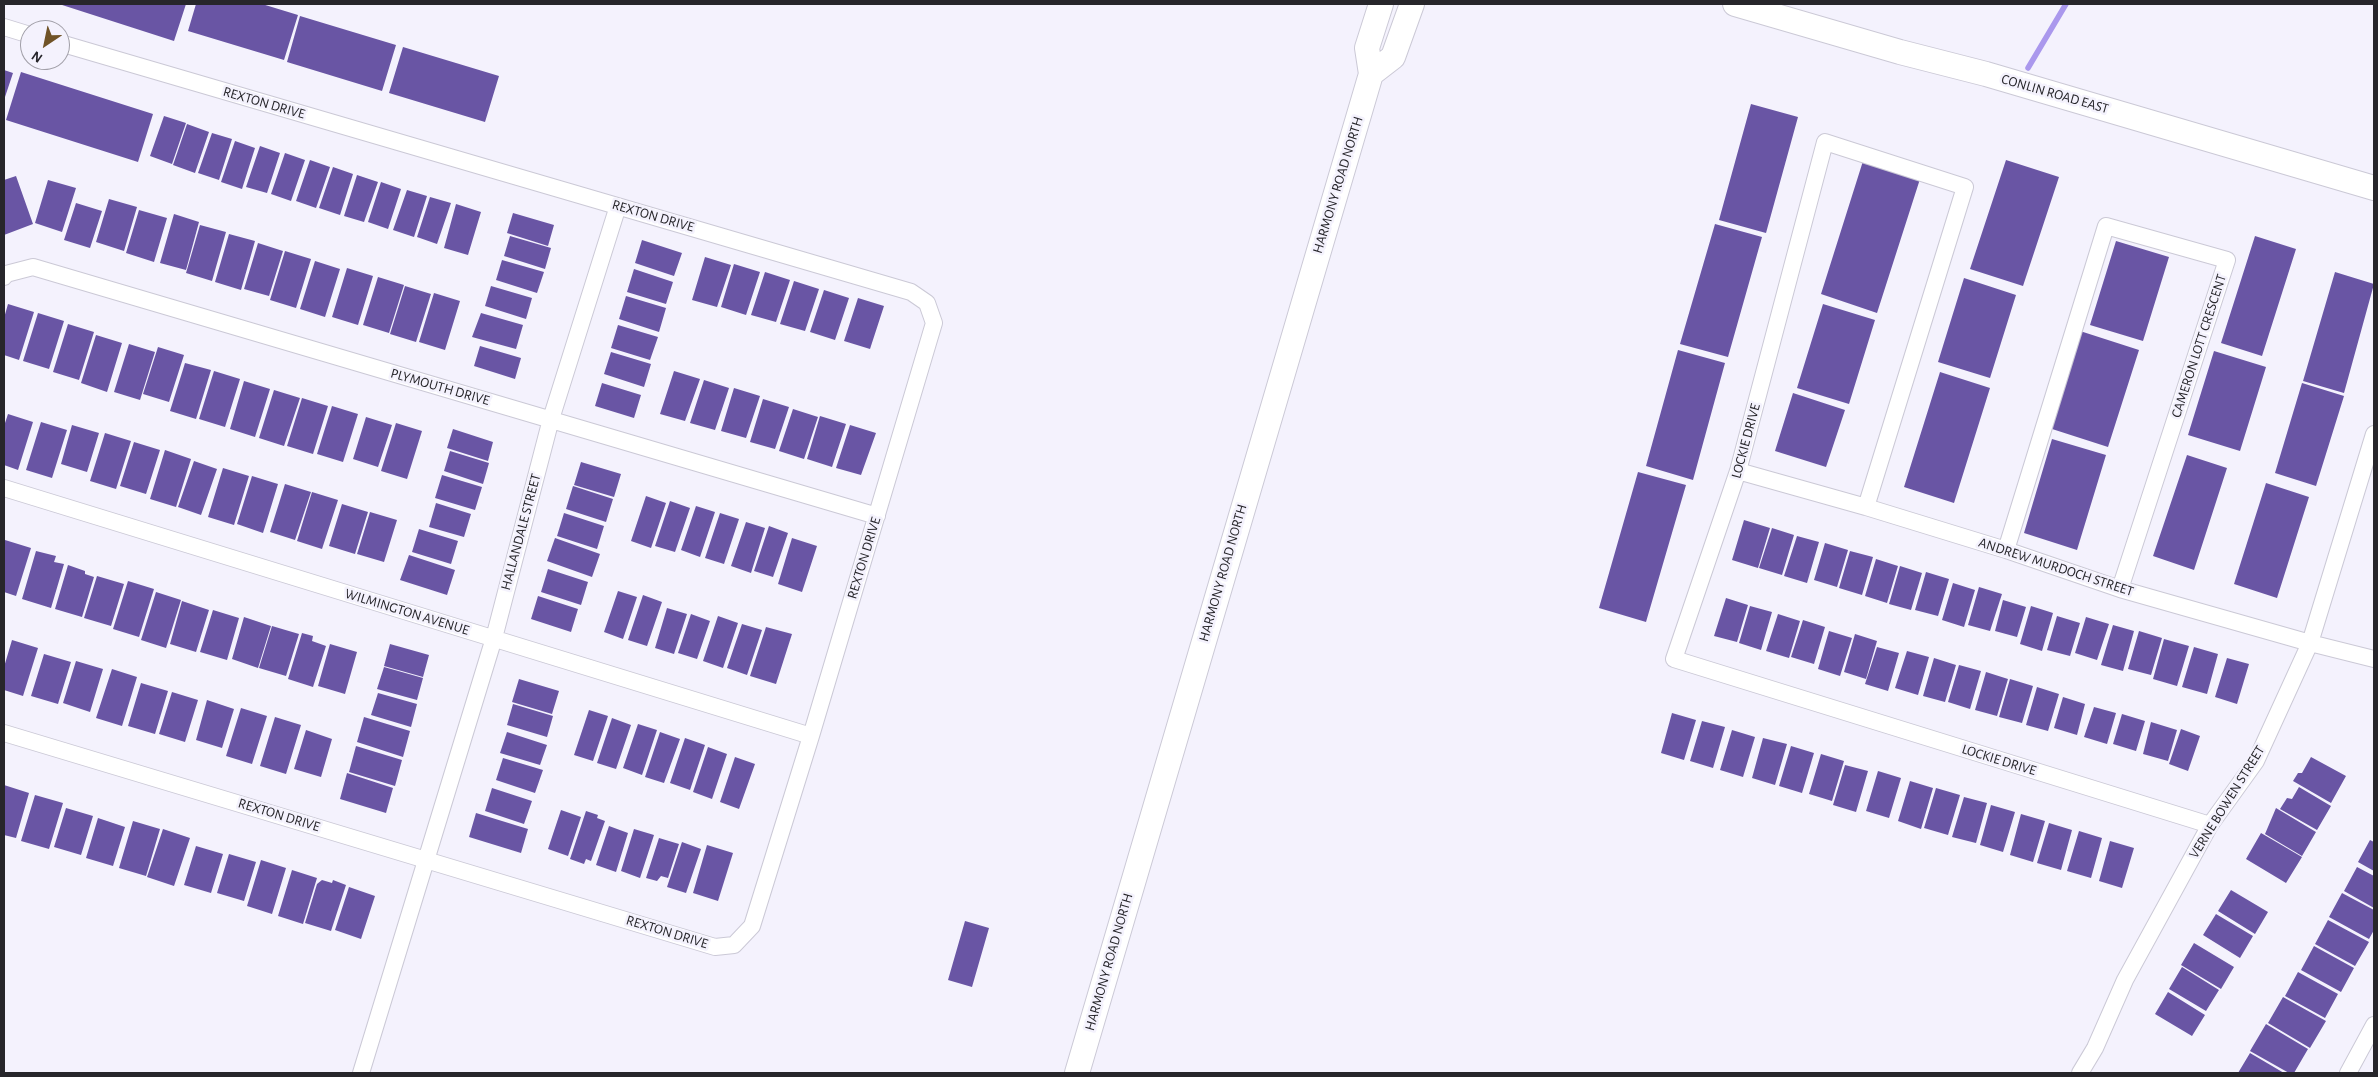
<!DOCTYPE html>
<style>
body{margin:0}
#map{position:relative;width:2378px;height:1077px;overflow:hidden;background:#f4f2fd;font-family:"Alegreya Sans",sans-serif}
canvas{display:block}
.frame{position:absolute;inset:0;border:5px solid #27262b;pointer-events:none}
.north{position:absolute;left:20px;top:20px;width:50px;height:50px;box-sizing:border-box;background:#f4f2fd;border:1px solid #a2a0a9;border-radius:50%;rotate:214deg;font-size:14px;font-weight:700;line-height:20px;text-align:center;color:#27262b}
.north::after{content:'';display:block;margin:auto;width:18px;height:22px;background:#705327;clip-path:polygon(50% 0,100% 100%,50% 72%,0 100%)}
</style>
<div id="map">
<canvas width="2378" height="1077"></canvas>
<div class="frame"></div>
<div class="north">N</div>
</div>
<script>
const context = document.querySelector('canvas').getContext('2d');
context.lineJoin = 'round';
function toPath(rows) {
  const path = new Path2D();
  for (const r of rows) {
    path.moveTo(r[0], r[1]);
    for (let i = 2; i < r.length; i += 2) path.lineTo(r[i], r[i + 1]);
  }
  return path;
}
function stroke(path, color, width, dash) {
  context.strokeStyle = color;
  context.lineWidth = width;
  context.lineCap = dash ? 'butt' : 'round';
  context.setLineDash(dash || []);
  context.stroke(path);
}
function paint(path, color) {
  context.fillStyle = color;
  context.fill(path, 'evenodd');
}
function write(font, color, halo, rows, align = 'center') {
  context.font = font + ' "Alegreya Sans",sans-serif';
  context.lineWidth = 5;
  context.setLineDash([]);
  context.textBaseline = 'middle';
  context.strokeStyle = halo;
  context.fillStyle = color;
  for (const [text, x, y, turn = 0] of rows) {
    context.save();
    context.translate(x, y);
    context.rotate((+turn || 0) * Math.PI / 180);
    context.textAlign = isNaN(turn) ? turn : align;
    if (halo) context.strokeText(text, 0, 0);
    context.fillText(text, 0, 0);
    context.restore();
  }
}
const stream = toPath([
 [2028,68,2066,4]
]);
const building = toPath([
 [59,4,186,4,174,41],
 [196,4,262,4,298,15,284,60,188,31],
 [300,16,396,45,382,91,287,62],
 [403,47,499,76,485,122,389,93],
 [4,70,13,73,4,100],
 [21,72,153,114,138,162,6,120],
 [1751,104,1798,117,1766,233,1719,220],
 [164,116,186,123,172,164,150,156],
 [187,124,209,132,195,173,173,165],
 [212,133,232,139,219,180,198,173],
 [235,141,255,148,242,189,221,182],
 [260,146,280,153,267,193,246,187],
 [285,153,305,160,291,201,271,194],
 [310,160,330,167,316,208,296,201],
 [2006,160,2059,177,2023,286,1970,269],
 [1863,161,1920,179,1877,313,1821,294],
 [333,167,353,174,340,215,319,208],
 [357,175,378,182,364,222,344,216],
 [16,176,33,224,4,235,4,180],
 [48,180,76,188,62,232,35,223],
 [381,182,401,189,388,229,368,222],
 [407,190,427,196,414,237,393,230],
 [430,197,451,203,437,244,417,237],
 [109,199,137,207,124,251,96,242],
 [76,203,102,211,90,248,64,240],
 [456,204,481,212,468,255,444,248],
 [139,210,167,218,154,262,126,253],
 [513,213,554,225,548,246,507,233],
 [174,214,199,222,186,270,160,263],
 [1715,224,1762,237,1728,357,1680,344],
 [200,225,226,232,212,281,186,273],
 [229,234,255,241,241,290,215,282],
 [510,236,551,248,545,269,504,256],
 [2255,236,2296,249,2262,356,2221,343],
 [642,240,682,253,674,276,635,263],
 [2116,241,2169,257,2143,341,2090,325],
 [258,243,283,251,269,296,244,289],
 [285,251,311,259,296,308,270,300],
 [705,257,731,265,717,307,692,300],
 [502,260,544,272,537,293,496,280],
 [315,261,340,269,325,317,300,309],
 [734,264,760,272,746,315,721,307],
 [347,268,373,276,358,325,332,317],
 [634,269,673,282,666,304,627,292],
 [765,272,790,280,776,322,751,315],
 [2335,272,2374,284,2344,393,2303,381],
 [378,277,404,285,389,333,363,325],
 [1964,278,2016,295,1990,378,1938,362],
 [794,281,819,289,805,331,780,324],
 [405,286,431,294,416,342,390,334],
 [491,286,532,298,526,319,485,306],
 [824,290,849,298,835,340,810,332],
 [434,293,460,301,445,350,419,342],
 [626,296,666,308,659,332,619,319],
 [858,298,884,306,870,349,844,341],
 [8,304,34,312,19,360,4,355,4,318],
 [1823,304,1875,320,1849,404,1797,388],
 [38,313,64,321,49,369,23,361],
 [481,313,523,325,516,349,472,337],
 [68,324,94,332,79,380,53,372],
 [618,325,658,337,650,360,611,348],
 [2080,331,2139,350,2108,447,2049,428],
 [96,335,122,343,107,392,81,383],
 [129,344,155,352,140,400,114,392],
 [480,346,521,358,515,379,474,366],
 [158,347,184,355,169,402,143,394],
 [1678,350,1725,363,1693,480,1646,466],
 [2214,351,2266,367,2240,451,2188,435],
 [611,352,651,364,644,387,604,374],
 [185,363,211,370,196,419,170,411],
 [214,371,240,379,225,427,199,419],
 [674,371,700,379,685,421,660,414],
 [1940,372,1990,388,1954,503,1904,487],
 [704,380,729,388,715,430,690,423],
 [244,381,270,389,255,437,230,429],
 [602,383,641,395,634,418,595,406],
 [2302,383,2344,396,2316,486,2275,473],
 [734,388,760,396,746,438,721,431],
 [274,390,300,398,284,446,259,438],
 [1793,393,1845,410,1826,467,1775,451],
 [302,398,328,406,313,454,287,446],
 [763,399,789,407,775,449,750,442],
 [332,406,358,414,343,462,317,454],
 [793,409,818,417,804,459,779,451],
 [8,414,33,422,18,470,4,465,4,426],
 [820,416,846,424,832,467,807,459],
 [366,417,392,425,378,467,353,459],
 [41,422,67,430,52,478,26,470],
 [396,423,422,431,407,479,381,471],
 [72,425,99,433,87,472,61,464],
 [850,425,876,433,861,475,836,468],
 [453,429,493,442,488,461,447,448],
 [105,433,131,441,116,489,90,481],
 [2052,439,2106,455,2077,550,2024,533],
 [134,442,160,450,146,494,120,486],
 [165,450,191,459,176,507,150,499],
 [450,451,489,463,483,484,444,471],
 [2187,455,2227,468,2194,570,2153,556],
 [194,461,217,469,201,515,178,507],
 [581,462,621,474,614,497,574,485],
 [223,468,249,476,234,525,208,517],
 [1638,472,1686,485,1646,622,1599,608],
 [442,475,482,487,475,510,435,498],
 [252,476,278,484,263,533,237,524],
 [2266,483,2309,497,2277,598,2234,584],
 [285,484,311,492,295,540,270,532],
 [573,486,613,499,606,522,566,509],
 [312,492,338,500,322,549,297,541],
 [646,496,666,503,651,548,631,541],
 [670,501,690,508,675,552,655,546],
 [436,503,471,514,464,537,429,527],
 [342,504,368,512,355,554,329,546],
 [696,506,715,512,700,557,681,550],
 [370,512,397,520,384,562,357,554],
 [564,513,604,526,597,549,557,536],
 [720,513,739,519,724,564,705,558],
 [1744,520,1770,528,1758,568,1732,560],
 [746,522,765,528,751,573,731,566],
 [769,526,788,533,773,577,754,571],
 [1772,528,1794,535,1782,575,1759,568],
 [419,529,458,541,451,564,412,552],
 [1797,536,1819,542,1807,583,1784,576],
 [555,538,600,554,592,577,547,561],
 [792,538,817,546,802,592,778,584],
 [5,540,31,548,16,596,4,592],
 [1825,543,1848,550,1837,587,1814,580],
 [36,551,56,556,54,562,64,564,51,608,22,599],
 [1850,551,1873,557,1862,595,1839,588],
 [409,555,455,570,447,595,400,580],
 [1876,559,1898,566,1887,603,1865,596],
 [68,565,85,571,85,574,94,577,82,617,55,609],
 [1900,566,1922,573,1911,610,1889,604],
 [548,569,588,582,581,605,541,592],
 [1926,572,1949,579,1938,616,1915,610],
 [97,576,124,584,111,626,84,618],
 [128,581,154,589,139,637,113,629],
 [1953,583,1975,590,1964,627,1942,620],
 [1979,587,2002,594,1990,631,1968,625],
 [618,591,637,597,623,639,604,632],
 [156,592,181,600,166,648,141,640],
 [643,595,662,602,647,646,628,640],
 [538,596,578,609,571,632,531,619],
 [1726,598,1748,605,1737,642,1714,636],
 [2003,600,2026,607,2017,637,1995,631],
 [182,601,209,610,196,652,170,644],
 [1750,606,1772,612,1761,650,1739,643],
 [2031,606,2053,613,2042,651,2020,644],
 [667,608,687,614,674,654,655,648],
 [213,610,239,618,227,660,200,652],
 [691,614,710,621,697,659,678,653],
 [1778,614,1800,621,1789,658,1766,651],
 [718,616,738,623,723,668,703,661],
 [2057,616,2080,623,2070,656,2047,650],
 [244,617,271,626,258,668,232,659],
 [2086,617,2109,624,2097,660,2075,653],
 [1803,620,1825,627,1814,664,1791,657],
 [742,624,762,630,747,675,727,668],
 [2113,625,2134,631,2123,671,2101,665],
 [272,626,299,634,286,676,259,668],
 [766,627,792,634,776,684,750,676],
 [1829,631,1852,638,1840,676,1818,669],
 [2139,631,2162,638,2151,675,2128,669],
 [302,633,313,636,312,641,326,646,313,687,288,679],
 [1855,634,1877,641,1866,679,1844,672],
 [2164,639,2189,646,2177,686,2153,679],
 [12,640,38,648,23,696,4,690,4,667],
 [330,644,357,652,345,694,318,686],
 [390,644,429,655,423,677,384,666],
 [1877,647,1899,653,1888,691,1865,684],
 [2194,647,2218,654,2207,694,2182,687],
 [1907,651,1929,657,1918,695,1895,688],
 [44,654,71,662,58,704,31,696],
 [1934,658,1956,665,1945,702,1923,696],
 [2227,658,2249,664,2237,704,2215,697],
 [76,661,103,669,90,712,63,703],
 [1959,665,1981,671,1970,709,1948,702],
 [384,667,423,678,417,700,377,689],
 [112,669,137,677,122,726,96,718],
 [1986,672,2008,679,1997,716,1975,710],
 [519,679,559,691,552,714,512,702],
 [2010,679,2033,686,2022,723,1999,717],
 [141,683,168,691,155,734,128,726],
 [2037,687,2059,694,2048,731,2026,725],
 [172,692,198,700,185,742,159,734],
 [378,693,417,704,411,727,371,715],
 [2063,697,2085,704,2077,735,2054,728],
 [207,700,234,709,222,748,196,740],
 [513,704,553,716,547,737,507,725],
 [2094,707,2116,713,2107,744,2084,737],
 [241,708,267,716,252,764,226,756],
 [589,710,608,716,593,761,574,755],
 [1672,713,1696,720,1684,760,1661,753],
 [2122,714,2145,721,2136,751,2113,744],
 [275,717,301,725,286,774,260,766],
 [364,717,410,731,403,757,357,742],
 [612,718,631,725,616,769,597,763],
 [1702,721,1725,727,1713,768,1690,761],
 [2151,722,2177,730,2168,761,2143,754],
 [638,724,657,730,642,775,623,768],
 [2181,729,2200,736,2188,771,2169,764],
 [306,730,332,739,321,777,294,769],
 [1732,730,1755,737,1743,777,1720,770],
 [507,732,547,745,540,765,500,753],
 [660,732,680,739,664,783,645,777],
 [685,738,705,745,690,790,670,783],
 [1763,738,1787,744,1775,785,1752,778],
 [356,746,402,760,395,786,349,772],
 [1791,746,1814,753,1802,793,1779,786],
 [708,747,727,754,712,799,693,792],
 [1821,754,1844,761,1832,801,1809,794],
 [735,757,755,764,739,809,720,802],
 [2311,757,2346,776,2331,803,2293,781,2298,773,2302,773],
 [503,758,543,770,535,793,496,780],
 [1845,765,1868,771,1856,812,1833,805],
 [1878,771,1901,778,1889,818,1866,811],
 [347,773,393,788,386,813,340,799],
 [1910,781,1933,788,1921,829,1898,821],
 [4,785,29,793,16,838,4,835],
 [2299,787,2331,806,2317,830,2280,809,2287,798,2292,799],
 [492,788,532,801,524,824,485,811],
 [1936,788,1960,795,1948,835,1924,828],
 [35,795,63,803,49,849,21,841],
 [1964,797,1987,803,1976,843,1952,837],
 [1991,805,2015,812,2003,852,1980,845],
 [66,808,93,816,81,855,54,847],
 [2276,808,2316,832,2302,856,2265,834],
 [561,810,581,817,568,856,548,849],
 [586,811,598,815,597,818,605,821,591,861,586,859,584,864,570,859],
 [476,813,528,829,521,853,469,837],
 [2021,814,2045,821,2033,862,2010,855],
 [98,818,125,827,113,866,86,858],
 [133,821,160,829,146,876,119,868],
 [2049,823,2072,830,2061,870,2037,863],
 [609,826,628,833,616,872,596,865],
 [163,829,190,838,174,886,147,877],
 [634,829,654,835,640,878,621,871],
 [2079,831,2102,838,2091,878,2067,871],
 [2261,833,2302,857,2286,883,2246,859],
 [659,838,679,844,668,878,661,876,657,881,646,878],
 [2370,840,2374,842,2374,871,2358,862],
 [2110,841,2134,848,2122,888,2099,881],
 [682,842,701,849,686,893,667,887],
 [707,845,733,853,718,901,693,893],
 [196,846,223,854,211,893,184,885],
 [229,854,256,862,244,901,217,893],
 [261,860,286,868,272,914,247,906],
 [2357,867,2374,876,2374,908,2344,891],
 [292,870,317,878,303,924,278,916],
 [322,880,332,883,333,880,346,885,331,931,305,923,317,884],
 [349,887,375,896,361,939,335,930],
 [2231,890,2268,912,2255,934,2218,911],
 [2342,893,2374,910,2374,930,2369,939,2329,917],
 [2216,914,2253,936,2240,958,2203,935],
 [2328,920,2369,942,2355,966,2315,944],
 [965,921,989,928,972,987,948,980],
 [2194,943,2234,967,2221,989,2181,965],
 [2314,946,2354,968,2341,992,2301,970],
 [2182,967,2219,990,2206,1011,2169,989],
 [2298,972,2338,994,2325,1018,2285,996],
 [2168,992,2205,1015,2192,1036,2155,1014],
 [2283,997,2326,1021,2310,1048,2268,1023],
 [2266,1024,2308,1049,2294,1073,2289,1073,2250,1051],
 [2250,1053,2284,1073,2238,1073]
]);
const street = toPath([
 [4,27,30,35],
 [4,277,6,274,33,267,877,516],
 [1738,471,1866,507,2006,550,2120,589,2310,643,2374,659],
 [4,488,811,736],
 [1866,507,1965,187,1825,142,1738,471,1674,659,2210,825],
 [2006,550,2106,226,2227,260,2120,589],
 [4,733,715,947,734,945,752,926,811,736,934,323,927,303,911,292,60,43],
 [361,1073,494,638,551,419,618,206],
 [2080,1073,2095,1048,2125,980,2210,825,2256,761,2310,643,2374,434],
 [2348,1073,2374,1025]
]);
const secondary = toPath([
 [1735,4,1900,52,1986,74,2374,188],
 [1371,74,1393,57,1412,4],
 [1077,1073,1371,74,1367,48,1381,4]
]);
const streetNames = [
 ["CONLIN ROAD EAST",2055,94,16],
 ["REXTON DRIVE",264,103,16],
 ["HARMONY ROAD NORTH",1338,185,-73],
 ["REXTON DRIVE",653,216,16],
 ["CAMERON LOTT CRESCENT",2199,346,-72],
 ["PLYMOUTH DRIVE",440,387,16],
 ["LOCKIE DRIVE",1746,441,-75],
 ["HALLANDALE STREET",521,532,-75],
 ["REXTON DRIVE",864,558,-73],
 ["ANDREW MURDOCH STREET",2056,567,18],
 ["HARMONY ROAD NORTH",1223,573,-74],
 ["WILMINGTON AVENUE",407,612,17],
 ["LOCKIE DRIVE",1999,760,17],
 ["VERNE BOWEN STREET",2227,802,-58],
 ["REXTON DRIVE",279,815,17],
 ["REXTON DRIVE",667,932,17],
 ["HARMONY ROAD NORTH",1109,962,-74]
];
stroke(stream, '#aa98ed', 5.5);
paint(building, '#6955a4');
stroke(street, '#cbc9d6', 18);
stroke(secondary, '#cbc9d6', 26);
stroke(street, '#fff', 16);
stroke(secondary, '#fff', 24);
write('14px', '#27262b', '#f4f2fd', streetNames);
</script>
